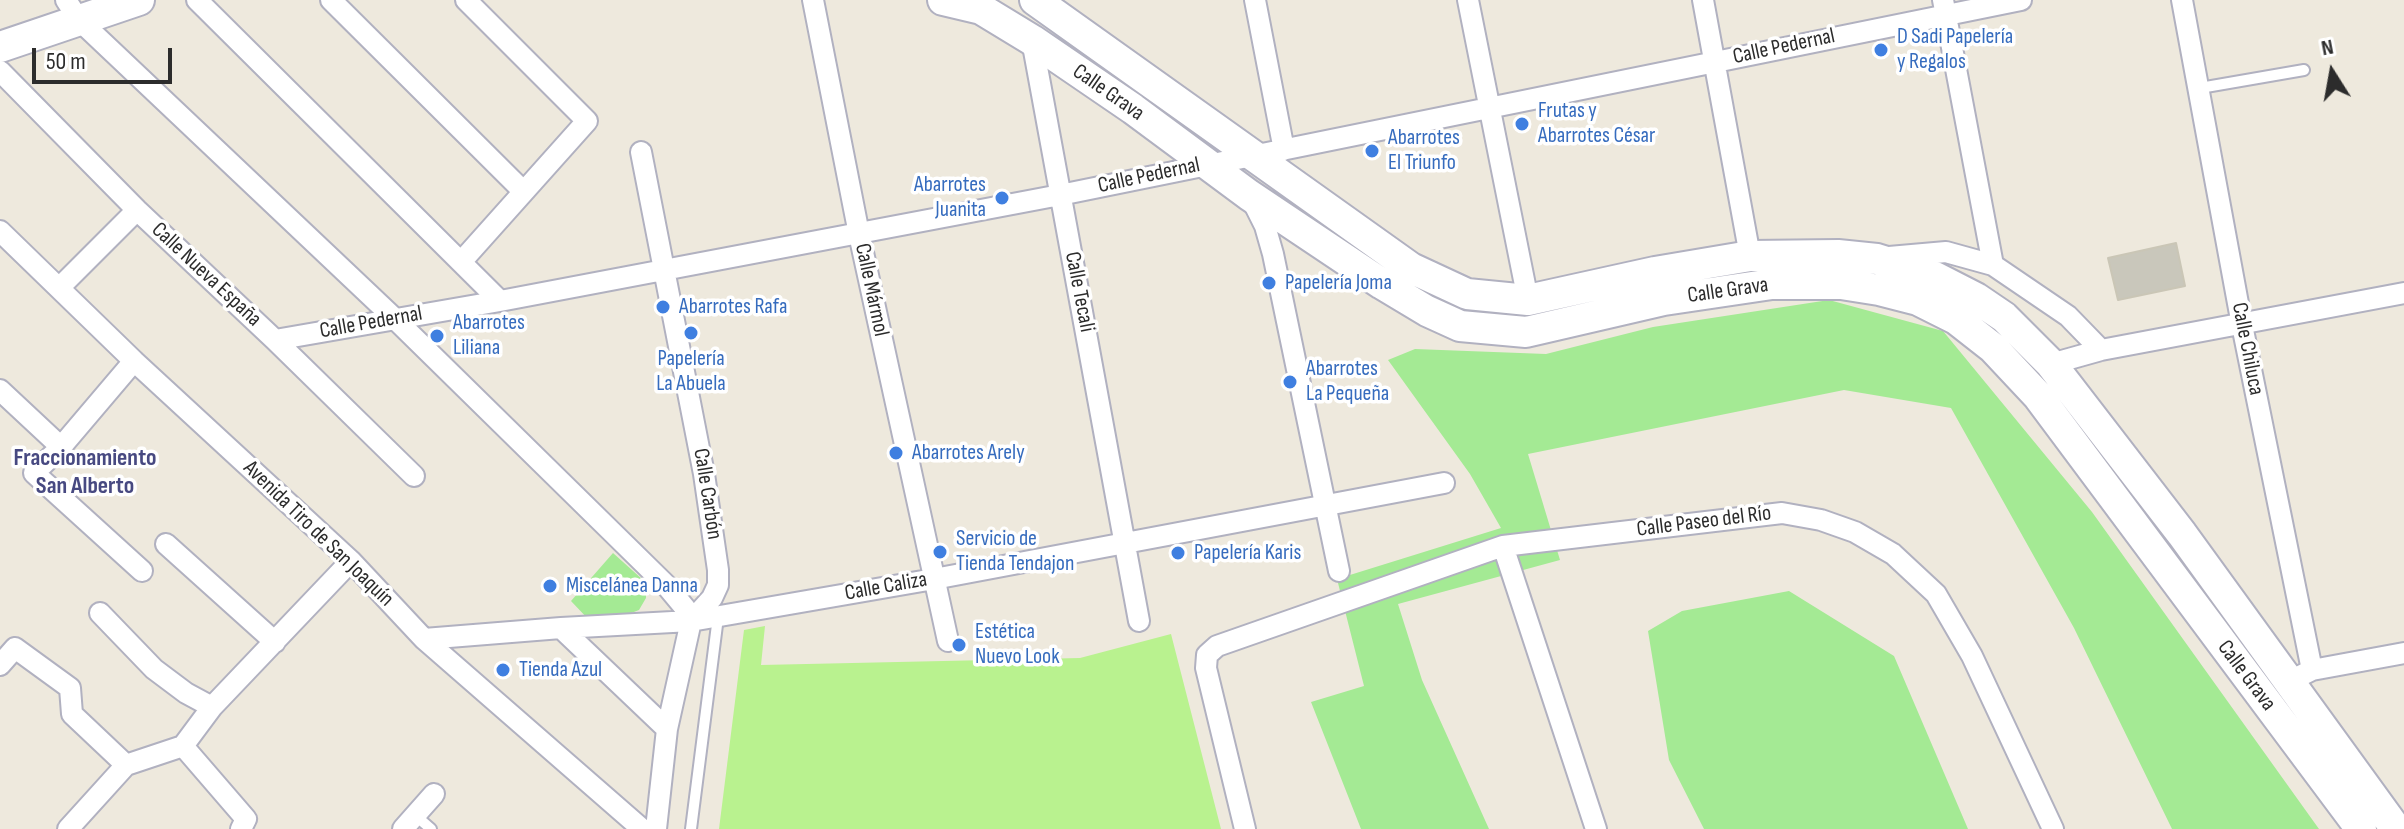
<!DOCTYPE html>
<meta charset="utf-8">
<style>
body{margin:0}
#map{position:relative;width:2404px;height:829px;overflow:hidden;background:#eee9dd;font-family:"Sofia Sans Condensed",sans-serif}
canvas{display:block}
.north{position:absolute;left:2292px;top:32px;width:80px;height:80px;-webkit-text-stroke:6px #fff;paint-order:stroke;rotate:349deg;font-size:22px;font-weight:700;line-height:32px;text-align:center;color:#2c2c2c}
.north::after{content:'';display:block;margin:auto;width:28px;height:36px;background:#2c2c2c;clip-path:polygon(50% 0,100% 100%,50% 72%,0 100%)}
.scale{position:absolute;left:32px;top:48px;width:140px;height:36px;box-sizing:border-box;border:4px solid #2c2c2c;border-top:0;padding-left:10px;font-size:24px;line-height:28px;white-space:nowrap;color:#2c2c2c;-webkit-text-stroke:6px #fff;paint-order:stroke}
</style>
<div id="map">
<canvas width="2404" height="829"></canvas>
<div class="north">N</div>
<div class="scale">50 m</div>
</div>
<script>
const context = document.querySelector('canvas').getContext('2d');
context.lineJoin = 'round';
function paint(path, color) {
  context.fillStyle = color;
  context.fill(path, 'evenodd');
}
function toPath(rows) {
  const path = new Path2D();
  for (const r of rows) {
    path.moveTo(r[0], r[1]);
    for (let i = 2; i < r.length; i += 2) path.lineTo(r[i], r[i + 1]);
  }
  return path;
}
function stroke(path, color, width, dash) {
  context.strokeStyle = color;
  context.lineWidth = width;
  context.lineCap = dash ? 'butt' : 'round';
  context.setLineDash(dash || []);
  context.stroke(path);
}
function write(font, color, halo, rows, align = 'center') {
  context.font = font + ' "Sofia Sans Condensed",sans-serif';
  context.lineWidth = 7;
  context.setLineDash([]);
  context.textBaseline = 'middle';
  context.strokeStyle = halo;
  context.fillStyle = color;
  for (const [text, x, y, turn = 0] of rows) {
    context.save();
    context.translate(x, y);
    context.rotate((+turn || 0) * Math.PI / 180);
    context.textAlign = isNaN(turn) ? turn : align;
    if (halo) context.strokeText(text, 0, 0);
    context.fillText(text, 0, 0);
    context.restore();
  }
}
const green = toPath([
 [1829,300,1943,331,2092,512,2319,829,2172,829,2074,628,1951,408,1844,390,1528,454,1560,560,1398,604,1422,680,1489,829,1361,829,1311,702,1364,686,1337,579,1501,528,1470,474,1388,360,1415,349,1546,354,1653,327],
 [613,553,642,579,646,587,646,598,639,610,621,617,589,620,571,601],
 [1789,591,1894,656,1968,829,1704,829,1669,760,1648,631,1682,611]
]);
const pitch = toPath([
 [765,626,761,665,1080,658,1171,634,1221,829,719,829,744,630]
]);
const building = toPath([
 [2176,243,2185,286,2118,300,2108,258,2176,243]
]);
const lane = toPath([
 [2200,88,2304,70],
 [415,815,431,829],
 [691,829,718,617]
]);
const street = toPath([
 [66,0,79,20,394,318,665,584,685,608,691,621],
 [197,0,500,301],
 [331,0,522,190],
 [813,0,859,234,948,641],
 [1255,0,1284,150],
 [1468,0,1528,300],
 [1703,0,1750,256],
 [1943,0,1993,265],
 [2182,0,2242,325,2312,670,2288,682],
 [1032,40,1139,621],
 [0,71,137,210,275,340,414,476],
 [641,152,704,474,718,570,718,585,712,598,691,621,667,729,656,829],
 [1251,198,1265,226,1273,254,1339,571],
 [0,231,134,361,351,561,424,639,642,829],
 [1889,257,1946,252,1993,265,2068,316,2101,350],
 [461,262,587,121,466,0],
 [60,287,137,210],
 [275,340,500,301,1060,195,2021,0],
 [134,361,61,447,34,473,142,571],
 [2051,364,2101,350,2404,293],
 [0,390,61,447],
 [166,544,275,642],
 [1503,546,1596,829],
 [100,613,154,669,186,693,212,707],
 [561,628,667,729],
 [424,639,561,628,691,621,934,579,1444,483],
 [0,665,15,648,70,688,72,714,126,765],
 [2312,670,2404,653],
 [183,746,212,707,351,561],
 [183,746,246,819,241,829],
 [68,829,126,765,183,746],
 [403,829,434,794],
 [1245,829,1206,668,1207,655,1217,646,1503,546,1782,513,1821,520,1855,532,1893,554,1936,594,1972,656,2053,829]
]);
const secondary = toPath([
 [943,0,981,9,1032,40,1133,109,1249,195,1382,284,1427,311,1460,326,1526,332,1664,300,1772,284,1841,284,1879,290,1918,300,1956,319,1993,348,2038,396,2361,829],
 [1035,0,1411,268,1467,294,1528,300,1655,272,1750,256,1838,255,1877,259,1935,277,1976,298,2004,317,2051,364,2182,534,2396,829],
 [0,47,139,0]
]);
const markers = [
 [1881,50,8,"#3f7fe0"],
 [1522,124,8,"#3f7fe0"],
 [1372,151,8,"#3f7fe0"],
 [1002,198,8,"#3f7fe0"],
 [1269,283,8,"#3f7fe0"],
 [663,307,8,"#3f7fe0"],
 [691,333,8,"#3f7fe0"],
 [437,336,8,"#3f7fe0"],
 [1290,382,8,"#3f7fe0"],
 [896,453,8,"#3f7fe0"],
 [940,552,8,"#3f7fe0"],
 [1178,553,8,"#3f7fe0"],
 [550,586,8,"#3f7fe0"],
 [959,645,8,"#3f7fe0"],
 [503,670,8,"#3f7fe0"]
];
const shopNames = [
 ["D Sadi Papelería",1897,37],
 ["y Regalos",1897,62],
 ["Frutas y",1538,111],
 ["Abarrotes César",1538,136],
 ["Abarrotes",1388,138],
 ["El Triunfo",1388,163],
 ["Abarrotes",986,185,"right"],
 ["Juanita",986,210,"right"],
 ["Papelería Joma",1285,283],
 ["Abarrotes Rafa",679,307],
 ["Abarrotes",453,323],
 ["Liliana",453,348],
 ["Papelería",691,359,"center"],
 ["La Abuela",691,384,"center"],
 ["Abarrotes",1306,369],
 ["La Pequeña",1306,394],
 ["Abarrotes Arely",912,453],
 ["Servicio de",956,539],
 ["Tienda Tendajon",956,564],
 ["Papelería Karis",1194,553],
 ["Miscelánea Danna",566,586],
 ["Estética",975,632],
 ["Nuevo Look",975,657],
 ["Tienda Azul",519,670]
];
const streetNames = [
 ["Calle Pedernal",1784,47,-12],
 ["Calle Grava",1108,93,35],
 ["Calle Pedernal",1149,176,-12],
 ["Calle Nueva España",206,275,43],
 ["Calle Mármol",871,290,78],
 ["Calle Grava",1728,291,-8],
 ["Calle Tecali",1079,292,79],
 ["Calle Pedernal",371,323,-10],
 ["Calle Chiluca",2247,349,79],
 ["Calle Carbón",707,494,81],
 ["Calle Paseo del Río",1704,522,-7],
 ["Avenida Tiro de San Joaquín",318,534,44],
 ["Calle Caliza",886,587,-10],
 ["Calle Grava",2246,676,53]
];
const neighbourhoodNames = [
 ["Fraccionamiento",85,459],
 ["San Alberto",85,487]
];
paint(green, '#a4ea94');
paint(pitch, '#b9f28f');
paint(building, '#c9c7bb');
stroke(building, '#cac6b6', 2);
stroke(lane, '#b1b1c0', 14);
stroke(street, '#b1b1c0', 24);
stroke(secondary, '#b1b1c0', 34);
stroke(lane, '#fff', 10);
stroke(street, '#fff', 20);
stroke(secondary, '#fff', 30);
for (const [x, y, r, color] of markers) {
  const dot = new Path2D();
  dot.arc(x, y, r, 0, 2 * Math.PI);
  context.fillStyle = color;
  context.fill(dot);
  stroke(dot, '#fff', 3);
}
write('22px', '#366cbe', '#fff', shopNames, 'left');
write('22px', '#2c2c2c', '#fff', streetNames);
write('bold 24px', '#474981', '#fff', neighbourhoodNames);
</script>
